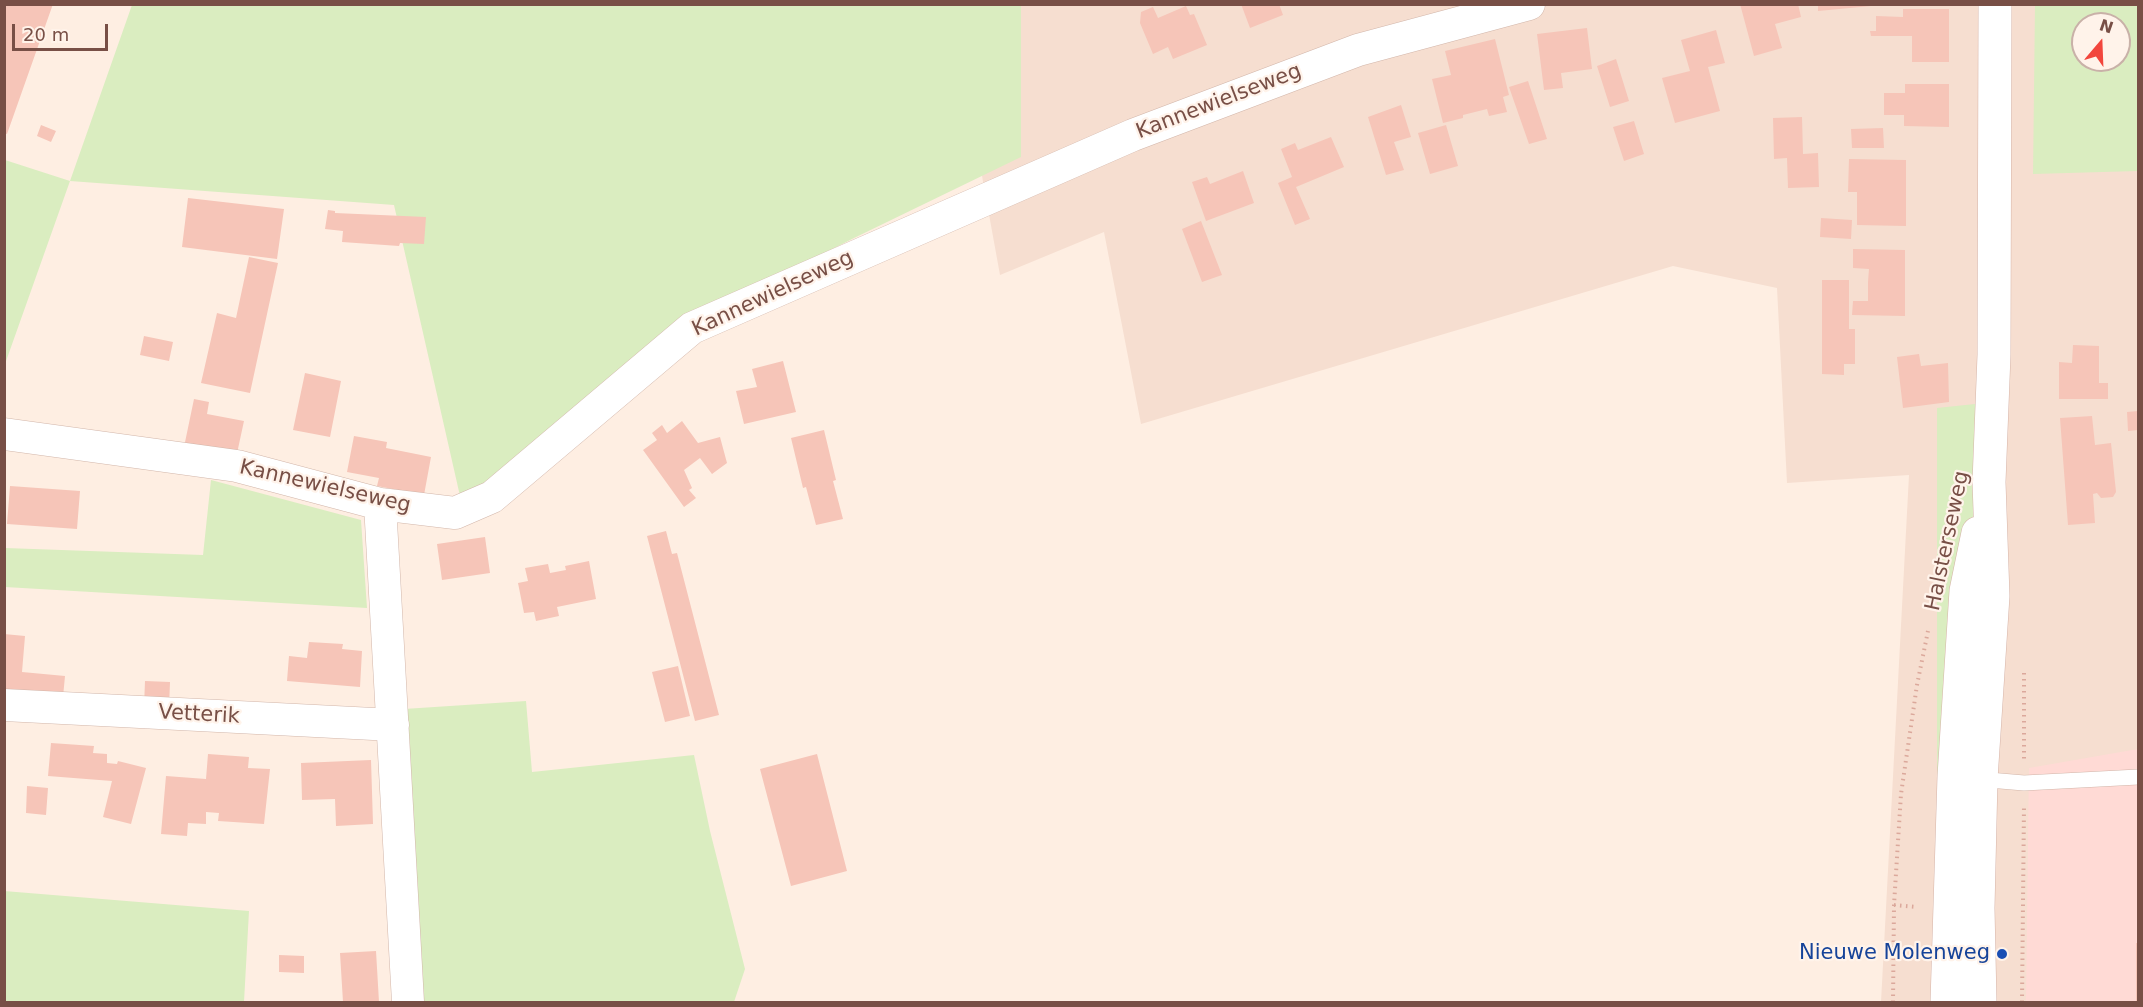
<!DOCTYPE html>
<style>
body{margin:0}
#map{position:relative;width:2143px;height:1007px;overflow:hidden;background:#feeee2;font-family:"DejaVu Sans",sans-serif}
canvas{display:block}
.frame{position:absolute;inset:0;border:6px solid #784f46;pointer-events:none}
.north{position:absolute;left:2071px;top:12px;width:60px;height:60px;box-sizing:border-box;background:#fff3ea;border:2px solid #c9b1a8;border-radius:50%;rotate:19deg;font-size:16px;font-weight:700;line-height:24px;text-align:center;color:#784f46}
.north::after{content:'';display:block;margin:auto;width:21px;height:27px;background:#f2463d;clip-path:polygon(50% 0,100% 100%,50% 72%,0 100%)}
.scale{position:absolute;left:12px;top:24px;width:96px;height:27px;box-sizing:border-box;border:3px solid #784f46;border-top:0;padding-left:8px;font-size:18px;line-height:21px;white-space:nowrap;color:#784f46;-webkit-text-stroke:4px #fff3ea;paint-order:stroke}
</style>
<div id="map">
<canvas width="2143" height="1007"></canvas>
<div class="frame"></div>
<div class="north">N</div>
<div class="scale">20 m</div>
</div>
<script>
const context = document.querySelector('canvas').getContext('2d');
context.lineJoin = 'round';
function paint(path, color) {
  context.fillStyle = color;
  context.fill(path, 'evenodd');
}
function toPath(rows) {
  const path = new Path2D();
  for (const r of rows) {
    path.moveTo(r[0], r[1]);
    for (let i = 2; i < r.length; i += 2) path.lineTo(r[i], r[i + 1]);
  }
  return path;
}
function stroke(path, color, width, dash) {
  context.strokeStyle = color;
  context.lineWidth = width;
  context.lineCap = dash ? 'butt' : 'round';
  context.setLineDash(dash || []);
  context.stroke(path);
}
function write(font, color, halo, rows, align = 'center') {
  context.font = font + ' "DejaVu Sans",sans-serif';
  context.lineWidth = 4.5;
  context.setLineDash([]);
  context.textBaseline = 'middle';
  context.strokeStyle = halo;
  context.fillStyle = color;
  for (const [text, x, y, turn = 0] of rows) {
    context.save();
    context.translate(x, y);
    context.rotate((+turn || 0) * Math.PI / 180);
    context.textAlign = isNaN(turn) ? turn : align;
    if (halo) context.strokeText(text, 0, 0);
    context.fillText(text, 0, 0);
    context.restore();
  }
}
const residential = toPath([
 [951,5,2138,5,2138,1002,1881,1002,1909,475,1787,483,1777,288,1673,266,1141,424,1104,232,1000,275],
 [2083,24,2119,24,2119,60,2083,60]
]);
const commercial = toPath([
 [2138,749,2138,1002,2026,1002,2029,768]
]);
const green = toPath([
 [132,5,1021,5,1021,157,852,239,742,295,511,474,460,496,394,205,70,181,5,364,5,160,70,181],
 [2035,5,2138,5,2138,171,2033,174],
 [2083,24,2119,24,2119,60,2083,60],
 [1975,404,1969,1002,1937,1002,1937,408],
 [211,480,361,520,367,608,5,587,5,548,203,555],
 [526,701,532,772,694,755,710,831,745,969,734,1002,422,1002,404,709],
 [4,891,249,911,244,1002,5,1002]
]);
const building = toPath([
 [4,4,53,4,7,134,4,133],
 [1241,4,1279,4,1283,15,1250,28],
 [1740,4,1798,4,1801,17,1775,24,1782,48,1754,56],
 [1818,4,1871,4,1871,6,1818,11],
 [1186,6,1190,15,1194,14,1207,45,1173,59,1168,47,1153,54,1140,23,1141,12,1153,7,1158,18],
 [1903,9,1949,9,1949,62,1912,62,1912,36,1871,36,1870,31,1876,31,1876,16,1903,17],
 [1587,28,1592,69,1561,73,1563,88,1544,90,1537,34],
 [1716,30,1725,63,1708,67,1720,111,1675,123,1662,78,1690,71,1681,40],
 [1495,39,1509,95,1503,97,1507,112,1489,116,1487,109,1463,115,1463,118,1443,123,1432,79,1451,75,1445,51],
 [1616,59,1629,101,1610,107,1597,66],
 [1528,81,1547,139,1529,144,1509,87],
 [1905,84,1949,84,1949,127,1904,126,1904,115,1884,115,1884,93,1905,93],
 [1401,105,1411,137,1394,142,1404,170,1386,175,1368,117],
 [1802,117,1803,154,1818,153,1819,187,1788,188,1787,158,1774,159,1773,118],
 [1634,121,1644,154,1624,161,1613,127],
 [41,125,56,131,51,142,37,136],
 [1446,125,1458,166,1430,174,1418,133],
 [1883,128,1884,148,1852,148,1851,129],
 [1331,137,1344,167,1296,187,1310,219,1295,225,1278,183,1292,177,1281,149,1295,143,1298,150],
 [1849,159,1906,160,1906,226,1857,225,1857,192,1848,192],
 [1243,171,1254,203,1206,221,1192,182,1207,177,1210,184],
 [188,198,284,209,277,259,182,247],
 [328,210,335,211,335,213,426,217,424,244,400,243,399,246,342,242,343,231,325,229],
 [1821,218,1852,220,1851,239,1820,237],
 [1201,221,1222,275,1202,282,1182,229],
 [1853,249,1905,250,1905,316,1852,315,1853,301,1868,301,1868,282,1869,269,1853,268],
 [249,257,278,263,250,393,201,383,217,313,236,318],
 [1822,280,1849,280,1849,329,1855,329,1855,364,1844,364,1844,375,1822,374],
 [144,336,173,342,169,361,140,355],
 [2073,345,2099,346,2099,383,2108,383,2108,399,2059,399,2059,362,2072,363],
 [1919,354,1921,366,1948,363,1949,402,1903,408,1897,357],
 [783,361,796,412,744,424,736,391,757,387,752,369],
 [305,373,341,381,330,437,293,430],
 [194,399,209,402,207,414,244,421,236,458,184,447],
 [2138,411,2138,430,2128,431,2127,412],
 [2092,416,2095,445,2111,443,2116,492,2113,497,2101,498,2097,493,2093,494,2095,523,2068,525,2060,418],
 [682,421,698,443,720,437,727,463,712,474,700,458,684,470,692,488,689,490,696,498,684,507,643,450,657,440,652,433,662,425,667,433],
 [824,430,836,480,833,481,843,519,816,525,806,487,803,488,791,438],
 [354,436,387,442,386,448,431,457,424,495,377,486,379,478,347,472],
 [10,486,80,491,77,529,7,524],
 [666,531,672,554,677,553,719,715,695,721,647,536],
 [485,537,490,573,442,580,437,544],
 [589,561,596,599,557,607,559,616,536,621,534,612,524,613,518,583,528,581,525,568,548,564,550,573,566,570,565,566],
 [4,634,25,636,22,672,65,676,63,697,4,692],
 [309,642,343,644,342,649,362,651,360,687,287,681,289,656,307,658],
 [678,666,690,716,665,722,652,672],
 [145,681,170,682,169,708,144,707],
 [51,743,94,746,93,753,107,754,107,763,117,764,118,761,146,768,131,824,103,817,112,781,48,776],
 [208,754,249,757,248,768,270,769,264,824,218,821,219,813,206,812,206,824,188,823,187,836,161,834,166,776,206,779],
 [817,754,847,871,791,886,760,769],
 [371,760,373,824,336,826,335,799,302,800,301,763],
 [27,786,48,788,46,815,26,813],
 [2136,943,2138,943,2138,1002,2136,1002],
 [376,951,379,1002,343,1002,340,953],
 [279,955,304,956,304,973,279,972]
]);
const path = toPath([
 [2024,673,2024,759],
 [1894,905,1917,907],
 [1893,1002,1894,905,1901,794,1917,685,1928,631],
 [2022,1002,2024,805]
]);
const lane = toPath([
 [1977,779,2024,783,2138,777]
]);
const street = toPath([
 [4,434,237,466,380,504,455,513,492,497,692,328,1133,135,1358,50,1529,4],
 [380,504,408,1002],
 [4,705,393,725]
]);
const secondary = toPath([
 [1947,1002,1954,776,1966,591,1978,533],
 [1980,1002,1978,908,1981,779,1993,596,1989,482,1994,355,1995,4]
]);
const markers = [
 [2002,954,6,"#1a4fb4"]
];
const streetNames = [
 ["Kannewielseweg",1219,102,-21],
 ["Kannewielseweg",773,294,-25],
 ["Kannewielseweg",325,487,13],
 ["Halsterseweg",1948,541,-78],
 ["Vetterik",199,715,3]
];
const transitNames = [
 ["Nieuwe Molenweg",1990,954]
];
paint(residential, '#f6ded0');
paint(commercial, '#ffdad5');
paint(green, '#daedc0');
paint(building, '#f6c5b8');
stroke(lane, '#d2b6aa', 16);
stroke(street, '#d2b6aa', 33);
stroke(secondary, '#d6b4a8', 34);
stroke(path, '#dba89b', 4, [1.5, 4.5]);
stroke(lane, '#fff', 15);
stroke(street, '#fff', 32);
stroke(secondary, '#fff', 33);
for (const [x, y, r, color] of markers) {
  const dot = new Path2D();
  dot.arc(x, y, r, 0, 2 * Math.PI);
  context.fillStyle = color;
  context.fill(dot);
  stroke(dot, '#fff3ea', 2);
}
write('21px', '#784f46', '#fff3ea', streetNames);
write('21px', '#164399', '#fff3ea', transitNames, 'right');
</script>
